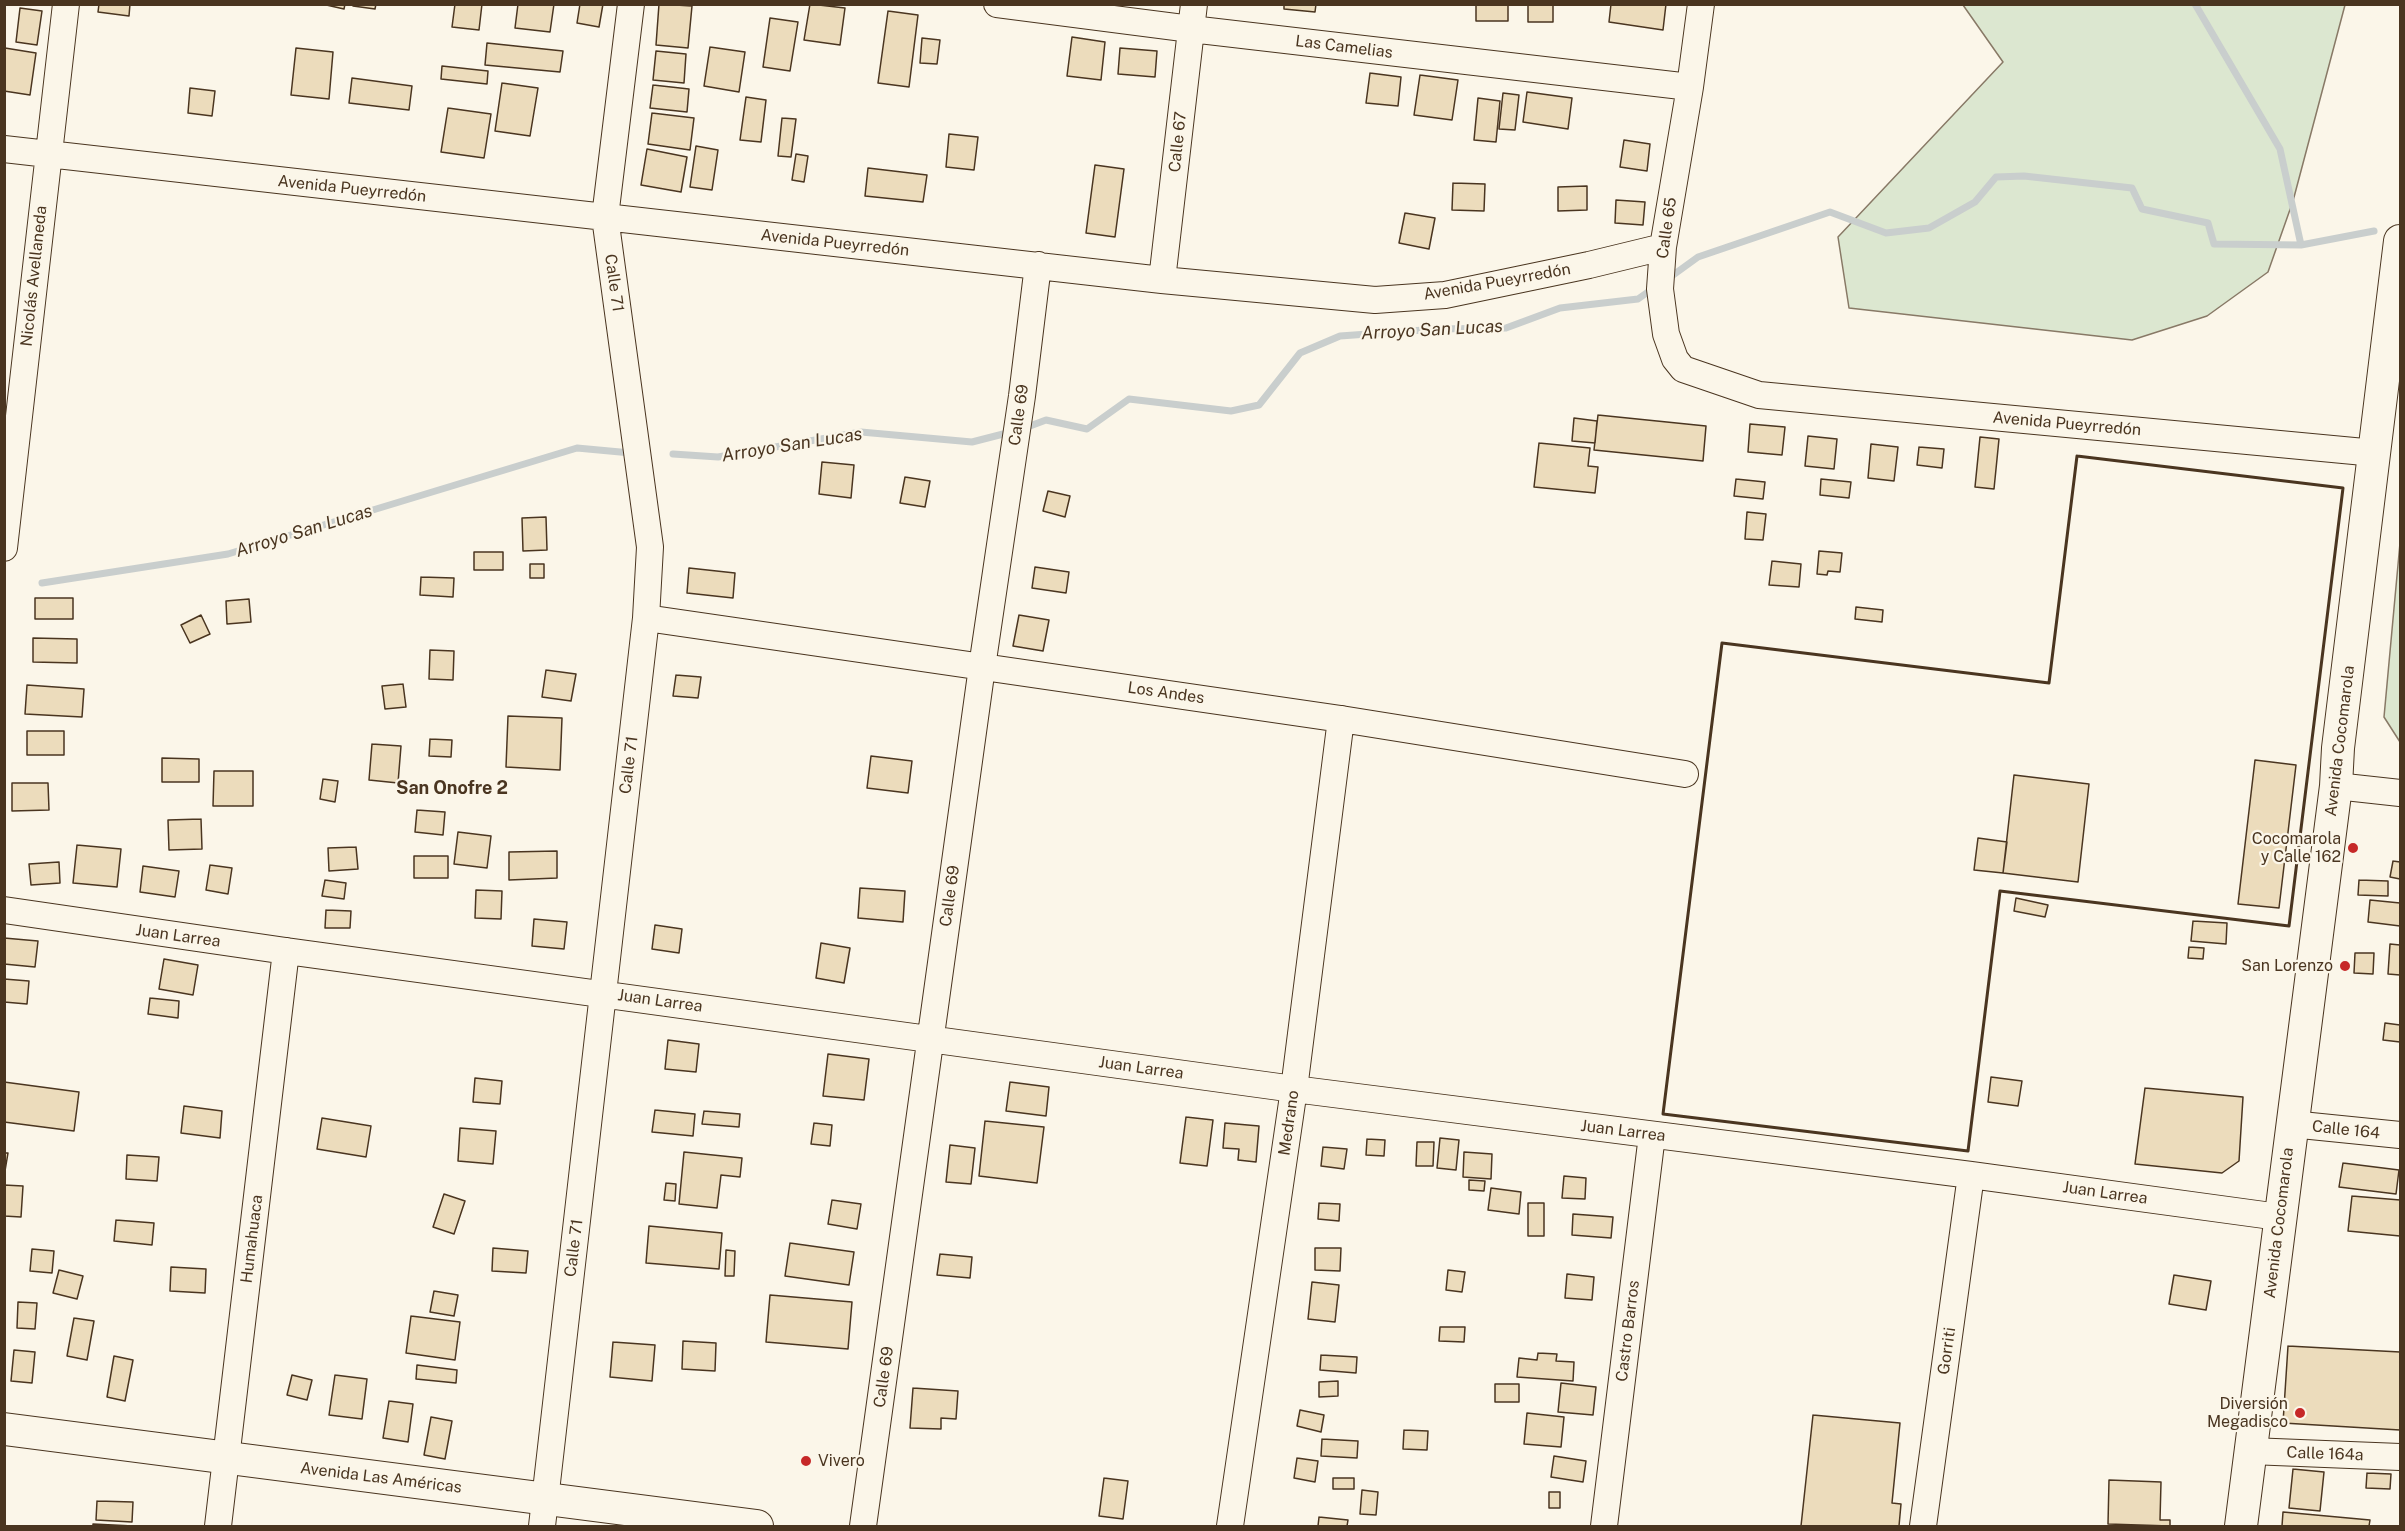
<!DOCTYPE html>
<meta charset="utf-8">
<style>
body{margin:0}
#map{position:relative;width:2405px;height:1531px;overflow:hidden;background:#fbf6e9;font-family:"Public Sans",sans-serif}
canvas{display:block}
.frame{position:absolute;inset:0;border:6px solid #4a3520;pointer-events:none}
</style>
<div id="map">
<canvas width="2405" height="1531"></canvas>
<div class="frame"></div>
</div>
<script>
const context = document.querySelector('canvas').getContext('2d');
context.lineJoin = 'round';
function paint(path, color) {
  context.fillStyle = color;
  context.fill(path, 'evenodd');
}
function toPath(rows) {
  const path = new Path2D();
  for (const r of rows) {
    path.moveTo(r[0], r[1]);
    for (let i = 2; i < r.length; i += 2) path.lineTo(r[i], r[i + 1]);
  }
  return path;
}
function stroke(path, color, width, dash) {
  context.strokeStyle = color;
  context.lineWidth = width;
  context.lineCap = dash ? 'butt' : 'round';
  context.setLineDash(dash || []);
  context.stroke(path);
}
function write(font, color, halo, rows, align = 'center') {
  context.font = font + ' "Public Sans",sans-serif';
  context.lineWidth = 4.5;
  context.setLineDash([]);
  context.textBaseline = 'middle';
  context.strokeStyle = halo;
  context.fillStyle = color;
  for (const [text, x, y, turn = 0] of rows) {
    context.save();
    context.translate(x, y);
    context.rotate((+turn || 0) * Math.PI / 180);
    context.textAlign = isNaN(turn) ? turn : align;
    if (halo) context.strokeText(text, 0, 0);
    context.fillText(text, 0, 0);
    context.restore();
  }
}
const green = toPath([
 [1963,5,2345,5,2293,201,2268,272,2207,316,2132,340,1849,308,1838,237,2003,62,1963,5],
 [2400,543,2400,742,2384,717,2400,543]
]);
const stream = toPath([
 [2195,4,2280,149,2301,245],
 [1669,278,1698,257,1830,212,1886,233,1929,228,1975,202,1996,177,2024,176,2132,188,2142,209,2208,223,2214,244,2301,245,2374,231],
 [1022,429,1046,420,1087,429,1129,399,1231,411,1259,405,1300,353,1340,336,1438,329,1506,328,1560,308,1638,299,1655,287],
 [673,454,718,457,861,432,972,442,1011,432],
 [42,583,228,554,577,448,631,453]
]);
const building = toPath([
 [99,4,130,4,129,16,98,12,99,4],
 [322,4,345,4,344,9,322,4],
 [354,4,376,4,375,9,353,6,354,4],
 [455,4,482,4,479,30,452,27,455,4],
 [518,4,554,4,550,32,515,28,518,4],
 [580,4,603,4,599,27,577,23,580,4],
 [659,4,692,6,688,48,656,45,659,4],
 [810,4,845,8,840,45,804,40,810,4],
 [1284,4,1316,4,1315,12,1284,9,1284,4],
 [1476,4,1508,4,1508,21,1476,21,1476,4],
 [1528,4,1553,4,1553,22,1528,22,1528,4],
 [1611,4,1666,4,1663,30,1609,22,1611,4],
 [20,8,42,11,37,45,16,42,20,8],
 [888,11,918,15,909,87,878,83,888,11],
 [770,18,798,22,790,71,763,67,770,18],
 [1072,37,1105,42,1101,80,1067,76,1072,37],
 [922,38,940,40,937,64,920,63,922,38],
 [487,43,563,51,560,72,485,65,487,43],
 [710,47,745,52,739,92,704,86,710,47],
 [5,48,36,53,30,95,4,91,5,48],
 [296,48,333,52,329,99,291,95,296,48],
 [1120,48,1157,51,1155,77,1118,74,1120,48],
 [656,51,686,54,684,83,653,80,656,51],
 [442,66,488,71,487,84,441,79,442,66],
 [1370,73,1401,77,1398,106,1366,103,1370,73],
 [1420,75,1458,80,1452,120,1414,115,1420,75],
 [352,78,412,86,409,110,349,103,352,78],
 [502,83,538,88,530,136,495,131,502,83],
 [653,85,689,89,687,112,650,108,653,85],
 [190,88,215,91,212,116,188,113,190,88],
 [1527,92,1572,98,1568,129,1523,122,1527,92],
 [1503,93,1519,95,1515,130,1499,129,1503,93],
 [746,97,766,100,761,142,740,140,746,97],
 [1478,98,1500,101,1496,142,1474,140,1478,98],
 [448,108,491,114,484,158,441,152,448,108],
 [652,113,694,118,690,150,648,144,652,113],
 [782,118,796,119,791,157,778,156,782,118],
 [949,134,978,137,974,170,946,167,949,134],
 [1624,140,1650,144,1647,171,1620,167,1624,140],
 [696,146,718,150,712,190,690,187,696,146],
 [647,149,687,157,681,192,641,185,647,149],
 [796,154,808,156,804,182,792,180,796,154],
 [1095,165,1124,169,1115,237,1086,233,1095,165],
 [868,168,927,175,923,202,865,196,868,168],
 [1453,183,1485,184,1484,211,1452,210,1453,183],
 [1587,186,1587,210,1558,211,1558,187,1587,186],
 [1616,200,1645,202,1643,225,1615,223,1616,200],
 [1405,213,1435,218,1429,249,1399,243,1405,213],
 [1598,415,1706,426,1703,461,1594,450,1598,415],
 [1574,418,1597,421,1595,443,1572,441,1574,418],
 [1750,424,1785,427,1782,455,1748,452,1750,424],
 [1808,436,1837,439,1834,469,1805,466,1808,436],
 [1980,437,1999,439,1994,489,1975,487,1980,437],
 [1539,443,1590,448,1588,466,1598,467,1595,493,1534,487,1539,443],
 [1871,444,1898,447,1894,481,1868,478,1871,444],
 [1919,447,1944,449,1942,468,1917,465,1919,447],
 [822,462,854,465,851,498,819,494,822,462],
 [905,477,930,481,925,507,900,503,905,477],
 [1736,479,1765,482,1763,499,1734,496,1736,479],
 [1821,479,1851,482,1849,498,1820,495,1821,479],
 [1048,491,1070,496,1065,517,1043,511,1048,491],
 [1747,512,1766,514,1763,540,1745,539,1747,512],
 [546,517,547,550,523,551,522,518,546,517],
 [1819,551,1842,553,1840,572,1828,571,1827,575,1817,574,1819,551],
 [474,552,503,552,503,570,474,570,474,552],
 [1772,561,1801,564,1799,587,1769,585,1772,561],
 [530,564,544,564,544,578,530,578,530,564],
 [1035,567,1069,572,1066,593,1032,588,1035,567],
 [689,568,735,573,733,598,687,593,689,568],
 [421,577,454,578,453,597,420,595,421,577],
 [35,598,73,598,73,619,35,619,35,598],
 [249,599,251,622,227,624,226,601,249,599],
 [1856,607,1883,610,1882,622,1855,619,1856,607],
 [201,615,210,634,190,643,181,625,201,615],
 [1019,615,1049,620,1043,651,1013,646,1019,615],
 [33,638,77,639,77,663,33,662,33,638],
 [430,650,454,651,453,680,429,679,430,650],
 [546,670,576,674,571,701,542,697,546,670],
 [676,675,701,677,698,698,673,696,676,675],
 [403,684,406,707,385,709,382,686,403,684],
 [27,685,84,689,82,717,25,714,27,685],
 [508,716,562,718,560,770,506,767,508,716],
 [27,731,64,731,64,755,27,755,27,731],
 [430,739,452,740,451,757,429,756,430,739],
 [372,744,401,746,398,783,369,780,372,744],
 [871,756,912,761,908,793,867,788,871,756],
 [162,758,199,759,199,782,162,782,162,758],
 [2255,760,2296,765,2279,908,2238,904,2255,760],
 [214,771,253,771,253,806,213,806,214,771],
 [2014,775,2089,784,2078,882,2003,873,2014,775],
 [323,779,338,781,335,802,320,799,323,779],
 [12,783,48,783,49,810,12,811,12,783],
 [417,810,445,812,443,835,415,832,417,810],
 [201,819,202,849,169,850,168,820,201,819],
 [458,832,491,836,487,868,454,864,458,832],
 [1978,838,2007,842,2003,873,1974,870,1978,838],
 [77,845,121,849,117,887,73,883,77,845],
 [356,847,358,869,329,871,328,848,356,847],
 [557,851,557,878,509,880,509,852,557,851],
 [414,856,448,856,448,878,414,878,414,856],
 [2393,861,2400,862,2400,879,2390,877,2393,861],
 [59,862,60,883,31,885,29,864,59,862],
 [210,865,232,868,228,894,206,890,210,865],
 [143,866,179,871,175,897,140,892,143,866],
 [325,880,346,883,344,899,322,896,325,880],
 [2359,880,2388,881,2388,896,2358,895,2359,880],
 [860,888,905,891,903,922,858,918,860,888],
 [476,890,502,891,501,919,475,918,476,890],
 [2016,898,2048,905,2045,917,2014,911,2016,898],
 [2370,900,2400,903,2400,926,2368,922,2370,900],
 [326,910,351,911,350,928,325,928,326,910],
 [534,919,567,922,564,949,532,946,534,919],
 [2193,921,2227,923,2226,944,2191,941,2193,921],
 [655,925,682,929,679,953,652,949,655,925],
 [4,938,38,941,35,967,4,964,4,938],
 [821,943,850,948,844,983,816,978,821,943],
 [2390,944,2400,945,2400,975,2388,974,2390,944],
 [2189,947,2204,948,2203,959,2188,958,2189,947],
 [2355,953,2374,953,2373,974,2354,973,2355,953],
 [164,959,198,965,193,995,159,989,164,959],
 [4,979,29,981,27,1004,4,1002,4,979],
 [150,998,179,1001,178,1018,148,1014,150,998],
 [2385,1023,2400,1025,2400,1042,2383,1040,2385,1023],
 [668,1040,699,1044,696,1072,665,1069,668,1040],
 [828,1054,869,1059,864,1100,823,1096,828,1054],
 [1991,1077,2022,1081,2018,1106,1988,1102,1991,1077],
 [475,1078,502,1081,500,1104,473,1102,475,1078],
 [4,1082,79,1092,74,1131,4,1122,4,1082],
 [1010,1082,1049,1087,1046,1116,1006,1111,1010,1082],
 [2145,1088,2243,1097,2239,1161,2222,1173,2135,1164,2145,1088],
 [184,1106,222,1111,220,1138,181,1133,184,1106],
 [655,1110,695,1114,693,1136,652,1132,655,1110],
 [704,1111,740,1114,739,1127,702,1124,704,1111],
 [1186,1117,1213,1120,1207,1166,1180,1163,1186,1117],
 [322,1118,371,1126,366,1157,317,1149,322,1118],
 [985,1121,1044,1127,1037,1183,979,1176,985,1121],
 [814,1123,832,1125,830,1146,811,1144,814,1123],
 [1225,1123,1259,1126,1256,1162,1238,1160,1239,1149,1223,1148,1225,1123],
 [460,1128,496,1131,493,1164,458,1161,460,1128],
 [1440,1138,1459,1140,1456,1170,1437,1168,1440,1138],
 [1367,1139,1385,1140,1384,1156,1366,1155,1367,1139],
 [1417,1142,1434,1142,1433,1166,1416,1166,1417,1142],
 [950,1145,975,1148,971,1184,946,1182,950,1145],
 [1323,1147,1347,1149,1344,1169,1321,1166,1323,1147],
 [684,1152,742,1158,740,1177,721,1175,717,1208,679,1204,684,1152],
 [1464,1152,1492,1154,1491,1179,1463,1177,1464,1152],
 [4,1153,8,1153,4,1177,4,1153],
 [127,1155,159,1157,157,1181,126,1179,127,1155],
 [2343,1163,2399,1170,2396,1194,2339,1187,2343,1163],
 [1564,1176,1586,1178,1585,1199,1562,1198,1564,1176],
 [1469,1180,1485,1181,1484,1191,1469,1190,1469,1180],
 [666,1183,676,1184,675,1201,664,1200,666,1183],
 [4,1185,23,1186,21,1217,4,1216,4,1185],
 [1491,1188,1521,1192,1519,1214,1488,1210,1491,1188],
 [444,1194,465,1201,454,1234,433,1227,444,1194],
 [2352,1196,2400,1200,2400,1236,2348,1231,2352,1196],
 [832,1200,861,1204,857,1229,828,1224,832,1200],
 [1319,1203,1340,1204,1339,1221,1318,1219,1319,1203],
 [1528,1203,1544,1203,1544,1236,1528,1236,1528,1203],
 [1573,1214,1613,1217,1611,1238,1572,1235,1573,1214],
 [116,1220,154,1223,152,1245,114,1241,116,1220],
 [649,1226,722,1233,719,1269,646,1263,649,1226],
 [790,1243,854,1252,849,1285,785,1276,790,1243],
 [493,1248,528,1251,526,1273,492,1271,493,1248],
 [1315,1248,1341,1248,1340,1271,1315,1270,1315,1248],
 [32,1249,54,1251,52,1273,30,1271,32,1249],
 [726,1250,735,1251,734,1276,725,1276,726,1250],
 [940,1254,972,1257,970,1278,937,1275,940,1254],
 [171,1267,206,1269,205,1293,170,1291,171,1267],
 [59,1270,83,1276,77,1299,53,1293,59,1270],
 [1448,1270,1465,1272,1462,1292,1446,1290,1448,1270],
 [1567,1274,1594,1277,1592,1300,1565,1298,1567,1274],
 [2174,1275,2211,1281,2206,1310,2169,1304,2174,1275],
 [1312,1282,1339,1285,1335,1322,1308,1319,1312,1282],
 [434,1291,458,1295,454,1316,430,1312,434,1291],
 [770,1295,852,1302,848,1349,766,1342,770,1295],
 [18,1302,37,1303,35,1329,17,1328,18,1302],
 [411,1316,460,1322,455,1360,406,1353,411,1316],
 [74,1318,94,1321,87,1360,67,1356,74,1318],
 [1440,1327,1465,1327,1464,1342,1439,1341,1440,1327],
 [683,1341,716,1343,715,1371,682,1369,683,1341],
 [613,1342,655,1345,652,1381,610,1377,613,1342],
 [2288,1346,2400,1352,2400,1430,2283,1423,2288,1346],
 [14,1350,35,1352,32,1383,11,1381,14,1350],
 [1538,1353,1557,1354,1556,1361,1574,1362,1573,1381,1517,1377,1519,1358,1537,1360,1538,1353],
 [1321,1355,1357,1357,1356,1373,1320,1370,1321,1355],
 [114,1356,133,1360,125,1401,107,1397,114,1356],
 [417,1365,457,1370,456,1383,416,1379,417,1365],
 [292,1375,312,1380,307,1400,287,1395,292,1375],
 [335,1375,367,1379,362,1419,329,1415,335,1375],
 [1338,1381,1338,1396,1319,1397,1319,1382,1338,1381],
 [1561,1383,1596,1387,1593,1415,1558,1412,1561,1383],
 [1495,1384,1519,1384,1519,1402,1495,1402,1495,1384],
 [913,1388,958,1391,956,1419,941,1418,941,1429,910,1428,913,1388],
 [389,1401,413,1404,408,1442,383,1438,389,1401],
 [1300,1410,1324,1415,1321,1432,1297,1426,1300,1410],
 [1527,1413,1564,1417,1561,1447,1524,1444,1527,1413],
 [1813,1415,1900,1423,1892,1503,1901,1504,1899,1526,1801,1526,1813,1415],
 [431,1417,452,1421,445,1459,424,1455,431,1417],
 [1404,1430,1428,1431,1427,1450,1403,1449,1404,1430],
 [1322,1439,1358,1441,1357,1458,1321,1456,1322,1439],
 [1554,1456,1586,1461,1583,1482,1551,1477,1554,1456],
 [1297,1458,1318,1461,1315,1482,1294,1478,1297,1458],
 [2293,1469,2324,1472,2320,1511,2289,1508,2293,1469],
 [2367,1473,2391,1474,2390,1489,2366,1488,2367,1473],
 [1104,1478,1128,1481,1123,1519,1099,1516,1104,1478],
 [1333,1478,1354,1478,1354,1489,1333,1489,1333,1478],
 [2109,1480,2161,1482,2160,1520,2170,1520,2170,1526,2108,1524,2109,1480],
 [1362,1490,1378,1492,1376,1515,1360,1514,1362,1490],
 [1549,1492,1560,1492,1560,1508,1549,1508,1549,1492],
 [97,1501,133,1502,132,1522,96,1520,97,1501],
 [2283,1512,2370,1520,2369,1526,2282,1526,2283,1512],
 [1319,1517,1348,1520,1347,1526,1318,1526,1319,1517],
 [93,1524,133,1526,93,1526,93,1524]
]);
const minor = toPath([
 [997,4,1191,29,1690,87],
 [1701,4,1690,87,1663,247,1660,289,1666,334,1675,359,1683,369,1759,395,2375,453],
 [4,149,1162,280,1375,300,1445,295,1589,265,1663,247],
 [1162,280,1194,4],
 [4,548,66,4],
 [646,618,1341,719,1685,774],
 [2336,786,2400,793],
 [4,910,286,951,1294,1089,1971,1175,2279,1217],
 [2291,1124,2400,1135],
 [2250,1451,2400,1457],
 [218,1526,286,951],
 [542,1526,646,618,650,547,605,217,631,4],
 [863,1526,982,667,1022,396,1038,265],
 [1230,1526,1294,1089,1341,719],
 [1604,1526,1652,1135],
 [1923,1526,1971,1175]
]);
const major = toPath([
 [4,1429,757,1526],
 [2241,1526,2336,786,2338,748,2400,241]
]);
const wall = toPath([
 [2077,456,2343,488,2289,926,2000,891,1968,1151,1663,1114,1722,643,2049,683,2077,456]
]);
const markers = [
 [2353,848,6,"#c62828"],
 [2345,966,6,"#c62828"],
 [2300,1413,6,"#c62828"],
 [806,1461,6,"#c62828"]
];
const streetNames = [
 ["Las Camelias",1344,47,7],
 ["Calle 67",1178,142,-84],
 ["Avenida Pueyrredón",352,189,6],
 ["Calle 65",1667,228,-82],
 ["Avenida Pueyrredón",835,243,6],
 ["Nicolás Avellaneda",34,276,-84],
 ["Avenida Pueyrredón",1497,282,-10],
 ["Calle 71",614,283,82],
 ["Calle 69",1019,415,-82],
 ["Avenida Pueyrredón",2067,424,5],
 ["Los Andes",1166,693,8],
 ["Avenida Cocomarola",2340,741,-83],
 ["Calle 71",629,765,-83],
 ["Calle 69",950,896,-82],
 ["Juan Larrea",178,936,8],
 ["Juan Larrea",660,1001,8],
 ["Juan Larrea",1141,1068,8],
 ["Medrano",1289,1123,-82],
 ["Calle 164",2346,1130,6],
 ["Juan Larrea",1623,1131,7],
 ["Juan Larrea",2105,1193,8],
 ["Avenida Cocomarola",2279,1223,-83],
 ["Humahuaca",252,1239,-83],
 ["Calle 71",574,1248,-83],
 ["Castro Barros",1628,1331,-83],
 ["Gorriti",1947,1351,-82],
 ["Calle 69",884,1377,-82],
 ["Calle 164a",2325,1454,2],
 ["Avenida Las Américas",381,1478,7]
];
const poiNames = [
 ["Cocomarola",2341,839],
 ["y Calle 162",2341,857],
 ["San Lorenzo",2333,966],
 ["Diversión",2288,1404],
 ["Megadisco",2288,1422],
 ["Vivero",818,1461,"left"]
];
const waterNames = [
 ["Arroyo San Lucas",1432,330,-3],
 ["Arroyo San Lucas",792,445,-9],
 ["Arroyo San Lucas",304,531,-17]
];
const neighbourhoodNames = [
 ["San Onofre 2",452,788]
];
paint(green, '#dce7d0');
stroke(green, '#887966', 1.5);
stroke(stream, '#c9cecd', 7);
paint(building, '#ecdcbc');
stroke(building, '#4a3520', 1.5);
stroke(minor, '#4a3520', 28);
stroke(major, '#4a3520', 34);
stroke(minor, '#fbf6e9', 26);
stroke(major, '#fbf6e9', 32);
stroke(wall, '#4a3520', 3);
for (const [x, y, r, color] of markers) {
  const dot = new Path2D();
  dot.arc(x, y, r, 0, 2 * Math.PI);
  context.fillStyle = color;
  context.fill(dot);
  stroke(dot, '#fbf6e9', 2);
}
write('16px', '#4a3520', '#fbf6e9', streetNames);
write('16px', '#4a3520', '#fbf6e9', poiNames, 'right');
write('italic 18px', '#4a3520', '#fbf6e9', waterNames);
write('bold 18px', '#4a3520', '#fbf6e9', neighbourhoodNames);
</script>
